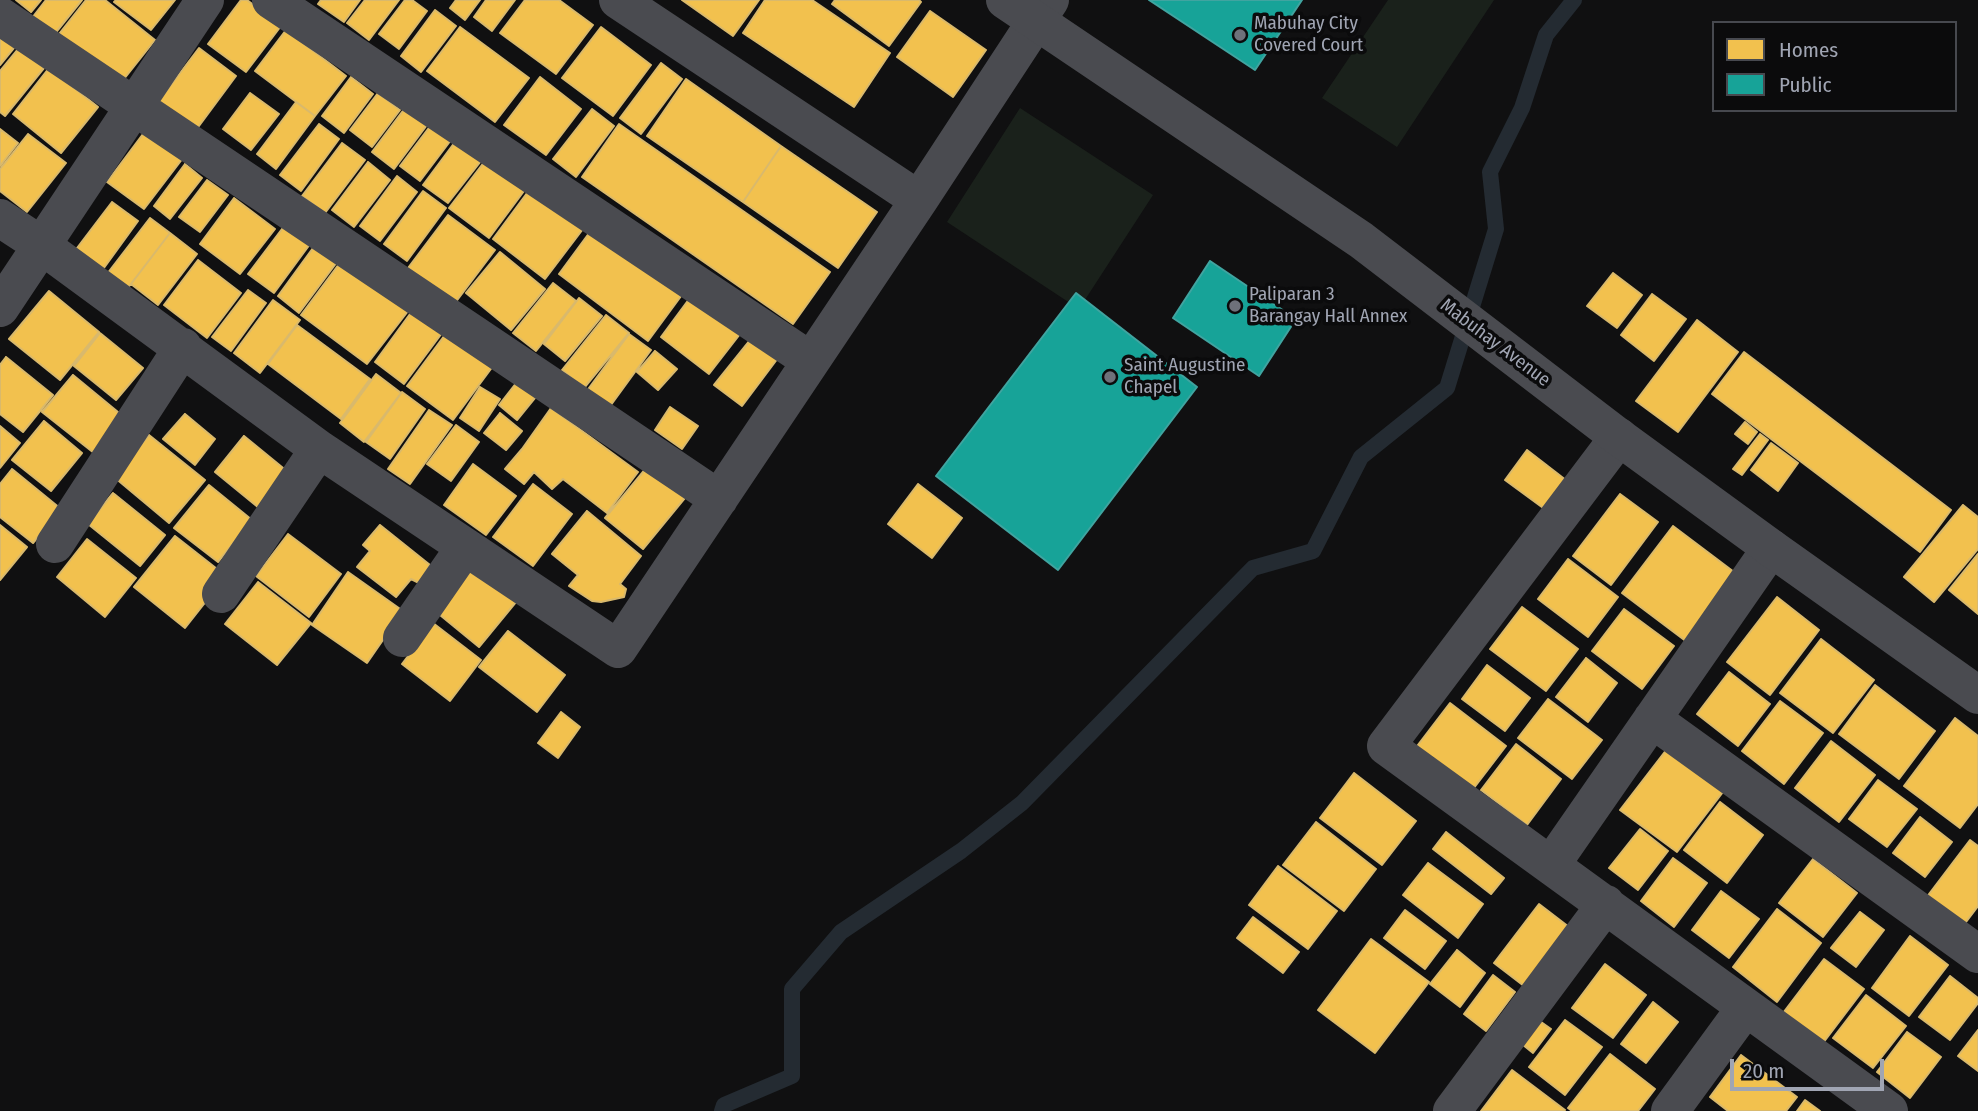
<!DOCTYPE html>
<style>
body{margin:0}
#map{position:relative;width:1978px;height:1111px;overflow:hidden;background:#101011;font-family:"Fira Sans Condensed",sans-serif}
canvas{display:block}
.legend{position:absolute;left:1712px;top:21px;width:245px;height:91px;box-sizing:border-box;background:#0b0b0c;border:2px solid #47494f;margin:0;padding:9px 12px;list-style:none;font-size:21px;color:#a0a5b3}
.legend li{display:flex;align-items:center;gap:14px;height:35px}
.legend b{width:35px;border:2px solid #47494f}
.scale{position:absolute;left:1730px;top:1059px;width:154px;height:32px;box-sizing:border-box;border:4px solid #a0a5b3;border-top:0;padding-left:9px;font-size:21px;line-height:24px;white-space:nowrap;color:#a0a5b3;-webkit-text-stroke:5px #0b0b0c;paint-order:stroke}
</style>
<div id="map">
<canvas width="1978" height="1111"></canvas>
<ul class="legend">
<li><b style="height:19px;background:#f2c14e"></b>Homes</li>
<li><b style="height:19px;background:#17a398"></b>Public</li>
</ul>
<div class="scale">20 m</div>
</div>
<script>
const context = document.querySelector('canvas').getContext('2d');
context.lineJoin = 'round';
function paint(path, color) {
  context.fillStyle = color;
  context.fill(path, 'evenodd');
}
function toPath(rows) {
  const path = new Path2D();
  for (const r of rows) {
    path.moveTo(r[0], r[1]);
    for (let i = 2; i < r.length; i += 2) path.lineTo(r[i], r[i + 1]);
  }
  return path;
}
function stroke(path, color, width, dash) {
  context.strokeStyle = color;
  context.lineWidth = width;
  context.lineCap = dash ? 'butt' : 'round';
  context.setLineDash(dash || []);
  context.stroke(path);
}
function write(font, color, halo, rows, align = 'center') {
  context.font = font + ' "Fira Sans Condensed",sans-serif';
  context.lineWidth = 7;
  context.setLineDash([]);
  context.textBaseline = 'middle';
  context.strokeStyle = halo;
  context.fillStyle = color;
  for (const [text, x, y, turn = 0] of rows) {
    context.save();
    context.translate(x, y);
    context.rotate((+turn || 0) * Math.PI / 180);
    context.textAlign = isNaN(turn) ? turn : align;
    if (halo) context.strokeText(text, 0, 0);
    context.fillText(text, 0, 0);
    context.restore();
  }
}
const green = toPath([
 [1388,0,1494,0,1397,147,1322,98],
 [1020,108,1153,195,1079,309,947,222]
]);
const homes = toPath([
 [16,0,41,0,31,12,16,0],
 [46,0,82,0,53,36,32,18,46,0],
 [86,0,105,0,155,40,120,84,59,34,86,0],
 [116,0,175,0,151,30,114,2,116,0],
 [241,0,247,0,281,26,246,72,208,44,241,0],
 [321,0,360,0,344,22,318,4,321,0],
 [365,0,399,0,369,40,347,23,365,0],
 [405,0,412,0,427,11,399,49,379,34,405,0],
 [456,0,480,0,465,20,450,8,456,0],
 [486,0,515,0,492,31,474,17,486,0],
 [525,0,559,0,593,25,556,74,500,33,525,0],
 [682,0,759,0,733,36,682,0],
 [765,0,812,0,890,53,854,107,743,33,765,0],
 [835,0,919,0,921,2,889,46,832,4,835,0],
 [435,10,456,26,421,72,401,56,435,10],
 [930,11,986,50,953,97,897,57,930,11],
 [460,27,529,78,495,122,427,71,460,27],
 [601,27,651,65,613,116,562,78,601,27],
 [0,30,18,43,0,65,0,30],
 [286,30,346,76,315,116,255,71,286,30],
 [19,48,44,68,5,116,0,112,0,71,19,48],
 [199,48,236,76,196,130,158,102,199,48],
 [661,63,682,79,641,134,620,118,661,63],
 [49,68,98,107,61,153,13,114,49,68],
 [351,77,373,94,344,133,322,116,351,77],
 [540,77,581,109,546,155,504,125,540,77],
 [686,79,781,146,743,202,647,136,686,79],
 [250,93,279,114,251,150,223,129,250,93],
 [378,93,400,110,372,147,350,130,378,93],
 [296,102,315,116,276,169,257,154,296,102],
 [408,104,430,121,394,169,372,152,408,104],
 [592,109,614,126,576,177,553,159,592,109],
 [319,124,339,139,301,191,280,175,319,124],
 [619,124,830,272,793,324,582,177,619,124],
 [431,125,451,140,420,181,400,166,431,125],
 [0,129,18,143,0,166,0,129],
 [146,130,183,158,144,209,107,182,146,130],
 [28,134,66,163,27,212,0,191,0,169,28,134],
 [455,142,481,161,448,203,423,185,455,142],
 [342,143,365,160,325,213,302,196,342,143],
 [781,146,877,212,838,268,743,202,781,146],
 [488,157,527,187,489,238,449,208,488,157],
 [368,162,390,180,354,227,332,210,368,162],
 [185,164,202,178,170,219,154,206,185,164],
 [397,176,417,192,380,241,360,226,397,176],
 [207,180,228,195,200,232,179,217,207,180],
 [533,185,586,225,545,279,493,239,533,185],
 [423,191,446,208,407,261,384,244,423,191],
 [234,198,275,229,240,274,200,244,234,198],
 [112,202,138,221,101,272,74,252,112,202],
 [448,215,495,250,455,303,408,268,448,215],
 [150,218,170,233,127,289,107,274,150,218],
 [288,221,313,240,274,293,248,274,288,221],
 [598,221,687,288,648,341,559,274,598,221],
 [170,233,197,254,158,305,131,284,170,233],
 [321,237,343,254,299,313,278,296,321,237],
 [500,252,545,289,511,330,466,293,500,252],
 [345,256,412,306,367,364,301,315,345,256],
 [198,260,241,293,207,338,164,305,198,260],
 [1613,273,1642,295,1617,328,1587,306,1613,273],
 [553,283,576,301,536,351,513,333,553,283],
 [698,287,747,325,709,374,661,337,698,287],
 [248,290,266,303,231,351,212,337,248,290],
 [49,291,99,332,60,380,9,339,49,291],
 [1652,294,1686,319,1654,361,1621,335,1652,294],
 [579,298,602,316,565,361,544,344,579,298],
 [273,300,300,320,260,373,234,353,273,300],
 [418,303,448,325,404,384,375,362,418,303],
 [606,315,629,333,584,388,562,370,606,315],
 [1697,320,1738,352,1678,432,1636,401,1697,320],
 [453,324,499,358,453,420,407,386,453,324],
 [297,325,370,379,341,419,268,364,297,325],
 [100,333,143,368,116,400,74,366,100,333],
 [629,334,651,350,608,409,586,392,629,334],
 [755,334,781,354,742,406,714,385,755,334],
 [655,351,677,369,658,390,637,372,655,351],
 [1744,352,1951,510,1920,552,1712,394,1744,352],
 [6,357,53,395,23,432,0,414,0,365,6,357],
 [524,373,543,388,517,420,499,405,524,373],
 [376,374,401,393,364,442,340,423,376,374],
 [73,375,124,417,94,453,42,412,73,375],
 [480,387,500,399,479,431,460,418,480,387],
 [402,392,425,409,390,459,366,442,402,392],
 [670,407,698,426,682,449,655,430,670,407],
 [551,408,638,472,607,513,563,479,552,489,534,472,524,484,505,469,522,449,551,408],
 [429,410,452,425,410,484,388,469,429,410],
 [500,413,522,431,506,450,484,433,500,413],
 [185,414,215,439,195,465,163,439,185,414],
 [44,421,82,453,51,491,12,460,44,421],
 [1745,422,1757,432,1748,444,1735,434,1745,422],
 [456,425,479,442,451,481,427,464,456,425],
 [0,426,20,443,0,468,0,426],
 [1760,434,1768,440,1742,475,1733,469,1760,434],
 [149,435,205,480,169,523,114,477,149,435],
 [244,436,288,472,259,508,215,472,244,436],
 [1771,443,1798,463,1778,491,1751,470,1771,443],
 [1527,450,1571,484,1550,513,1505,480,1527,450],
 [652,461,689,493,643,549,605,518,652,461],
 [473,464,516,496,486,535,444,505,473,464],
 [12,469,61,509,33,543,0,517,0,484,12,469],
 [533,484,572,514,533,566,493,537,533,484],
 [918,484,962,518,932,558,888,524,918,484],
 [209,485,252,520,218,562,174,528,209,485],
 [113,493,165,535,140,566,88,524,113,493],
 [1620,494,1658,522,1611,585,1573,556,1620,494],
 [1963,505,1978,517,1978,549,1934,602,1904,577,1963,505],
 [587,511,641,556,620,584,626,589,624,597,601,602,592,601,569,586,578,575,552,554,587,511],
 [0,525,27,547,0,580,0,525],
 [380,525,430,565,419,583,411,579,396,597,357,567,370,551,363,545,380,525],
 [1673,526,1738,575,1687,642,1622,593,1673,526],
 [288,534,341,574,309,617,256,576,288,534],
 [175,536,226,576,185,628,134,587,175,536],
 [87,539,136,578,105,617,57,577,87,539],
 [1978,554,1978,614,1949,590,1978,554],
 [1568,559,1618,597,1588,637,1538,599,1568,559],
 [465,561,516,602,479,647,429,606,465,561],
 [348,572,403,611,367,663,312,625,348,572],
 [258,582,311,623,277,665,225,624,258,582],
 [1777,597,1819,630,1770,695,1727,662,1777,597],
 [1522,607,1578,649,1546,691,1490,649,1522,607],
 [1624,609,1674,646,1642,689,1592,651,1624,609],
 [433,623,481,660,450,701,402,664,433,623],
 [508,631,565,675,537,712,479,667,508,631],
 [1821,639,1874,680,1833,733,1780,693,1821,639],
 [1586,658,1617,683,1588,722,1556,697,1586,658],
 [1487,665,1530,698,1505,731,1462,699,1487,665],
 [1729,672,1770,704,1738,746,1697,714,1729,672],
 [1875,685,1935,731,1899,779,1839,734,1875,685],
 [1548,699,1602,740,1572,779,1518,738,1548,699],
 [1780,701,1823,733,1784,784,1742,751,1780,701],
 [1450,703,1506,746,1467,797,1411,754,1450,703],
 [561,712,580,727,558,758,538,743,561,712],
 [1955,718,1978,736,1978,804,1960,828,1904,786,1955,718],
 [1831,741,1875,775,1839,822,1795,788,1831,741],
 [1516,744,1561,779,1527,825,1481,790,1516,744],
 [1667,749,1723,792,1677,852,1620,810,1667,749],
 [1354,773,1416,821,1382,865,1320,818,1354,773],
 [1878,780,1917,809,1887,847,1849,819,1878,780],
 [1720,802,1763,835,1727,883,1684,850,1720,802],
 [1920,817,1952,842,1925,877,1893,853,1920,817],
 [1316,822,1376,869,1344,911,1283,865,1316,822],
 [1640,829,1668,851,1638,890,1609,868,1640,829],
 [1446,832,1504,878,1491,894,1433,849,1446,832],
 [1970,840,1978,846,1978,906,1963,926,1926,898,1970,840],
 [1673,858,1707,883,1674,927,1641,901,1673,858],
 [1813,859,1857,893,1823,937,1779,903,1813,859],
 [1428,863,1483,904,1458,938,1403,895,1428,863],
 [1278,866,1337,911,1308,949,1249,905,1278,866],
 [1721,891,1759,919,1729,958,1692,930,1721,891],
 [1539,904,1569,927,1524,986,1494,963,1539,904],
 [1777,909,1821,943,1777,1002,1733,967,1777,909],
 [1405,910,1446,941,1425,969,1384,938,1405,910],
 [1860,912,1884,930,1856,967,1831,948,1860,912],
 [1253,917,1299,952,1283,973,1237,938,1253,917],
 [1910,936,1948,965,1909,1016,1872,988,1910,936],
 [1371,939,1429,982,1375,1053,1318,1010,1371,939],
 [1457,950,1485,973,1460,1007,1430,984,1457,950],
 [1824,959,1864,989,1820,1047,1780,1017,1824,959],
 [1605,964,1646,995,1613,1038,1572,1008,1605,964],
 [1493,975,1515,992,1486,1031,1464,1014,1493,975],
 [1950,976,1978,998,1978,1003,1950,1040,1919,1017,1950,976],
 [1866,995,1906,1026,1873,1068,1833,1038,1866,995],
 [1653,1002,1678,1022,1646,1063,1621,1044,1653,1002],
 [1534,1017,1551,1029,1533,1053,1517,1040,1534,1017],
 [1565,1020,1602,1047,1565,1095,1529,1067,1565,1020],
 [1978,1030,1978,1071,1958,1056,1978,1030],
 [1907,1032,1941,1057,1910,1098,1877,1072,1907,1032],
 [1610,1054,1655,1089,1638,1111,1572,1111,1568,1108,1610,1054],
 [1741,1055,1797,1097,1786,1111,1728,1111,1710,1097,1741,1055],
 [1512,1070,1565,1110,1564,1111,1481,1111,1512,1070],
 [1805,1100,1820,1111,1797,1111,1805,1100]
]);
const public = toPath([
 [1149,0,1302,0,1255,70,1149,0],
 [1210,261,1296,319,1259,376,1173,318,1210,261],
 [1076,293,1197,387,1058,570,936,476,1076,293]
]);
const stream = toPath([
 [722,1111,724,1105,792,1076,792,989,841,932,961,851,1022,803,1253,568,1313,551,1361,457,1447,388,1496,229,1490,172,1522,108,1546,35,1574,0]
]);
const minor = toPath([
 [271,0,811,361],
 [618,0,919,200],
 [0,16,719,499],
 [0,218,41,245,319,449,618,649,919,200,1050,0],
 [0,308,205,0],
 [1619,437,1386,746,1889,1111],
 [55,544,183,347],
 [221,594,319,449],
 [402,638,465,547],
 [1652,719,1978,954],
 [1551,865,1771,548],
 [1452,1111,1606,904],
 [1670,1111,1746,1007]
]);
const tertiary = toPath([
 [1005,0,1361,240,1616,435,1771,548,1978,695]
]);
const markers = [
 [1240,35,7,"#6e717a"],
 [1235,306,7,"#6e717a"],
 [1110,377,7,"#6e717a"]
];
const poiNames = [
 ["Mabuhay City",1254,24],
 ["Covered Court",1254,46],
 ["Paliparan 3",1249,295],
 ["Barangay Hall Annex",1249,317],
 ["Saint Augustine",1124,366],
 ["Chapel",1124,388]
];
const streetNames = [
 ["Mabuhay Avenue",1495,343,37]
];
paint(green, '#1a211b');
paint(homes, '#f2c14e');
stroke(homes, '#d9b96c', 2);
paint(public, '#17a398');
stroke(public, '#40a4a0', 2);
stroke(stream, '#242b32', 16);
stroke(minor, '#4a4b50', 38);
stroke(tertiary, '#4a4b50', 38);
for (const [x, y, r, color] of markers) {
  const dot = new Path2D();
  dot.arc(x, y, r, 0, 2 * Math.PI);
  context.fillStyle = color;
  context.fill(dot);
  stroke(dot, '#0b0b0c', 2.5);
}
write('19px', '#a0a5b3', '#0b0b0c', poiNames, 'left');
write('19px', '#a0a5b3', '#0b0b0c', streetNames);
</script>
